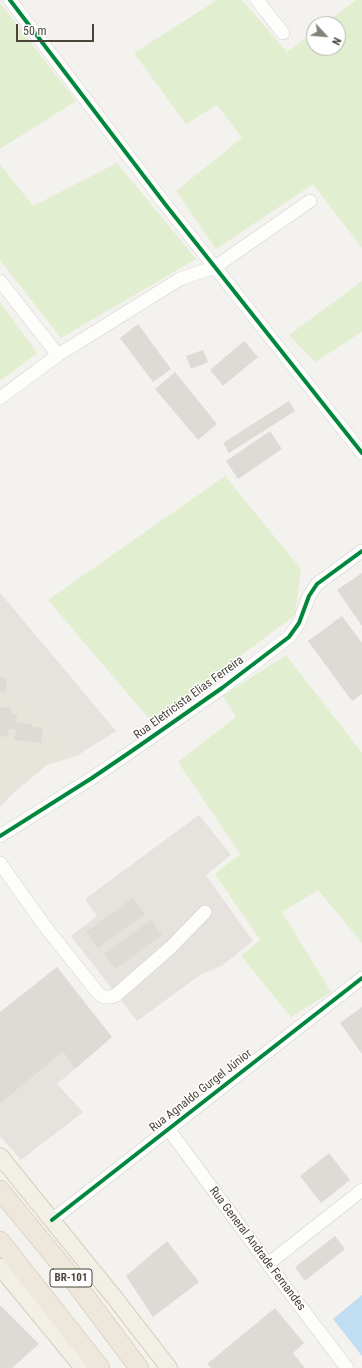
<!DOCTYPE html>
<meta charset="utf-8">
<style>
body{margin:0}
#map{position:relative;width:362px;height:1368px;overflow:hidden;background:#f4f2ee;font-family:"Roboto Condensed",sans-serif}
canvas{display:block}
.north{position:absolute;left:306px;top:16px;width:40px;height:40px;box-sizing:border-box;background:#fff;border:1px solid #b7b4b0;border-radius:50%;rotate:116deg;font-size:11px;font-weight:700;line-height:16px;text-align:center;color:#4b4439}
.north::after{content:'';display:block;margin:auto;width:14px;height:18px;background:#868178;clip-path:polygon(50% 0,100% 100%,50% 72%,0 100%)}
.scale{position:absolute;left:16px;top:24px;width:78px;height:18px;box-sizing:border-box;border:2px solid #4b4439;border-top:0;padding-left:5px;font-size:12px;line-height:14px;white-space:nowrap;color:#4b4439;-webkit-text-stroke:3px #fff;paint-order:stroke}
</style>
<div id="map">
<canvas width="362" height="1368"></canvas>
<div class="north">N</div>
<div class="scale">50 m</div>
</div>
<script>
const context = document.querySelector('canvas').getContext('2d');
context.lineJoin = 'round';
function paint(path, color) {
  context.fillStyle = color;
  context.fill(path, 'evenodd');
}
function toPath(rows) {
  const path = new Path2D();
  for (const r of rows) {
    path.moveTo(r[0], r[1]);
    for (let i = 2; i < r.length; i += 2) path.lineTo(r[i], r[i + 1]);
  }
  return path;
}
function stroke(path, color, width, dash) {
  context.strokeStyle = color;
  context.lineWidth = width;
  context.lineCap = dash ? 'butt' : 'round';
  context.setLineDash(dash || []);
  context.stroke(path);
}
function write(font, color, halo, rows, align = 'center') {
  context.font = font + ' "Roboto Condensed",sans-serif';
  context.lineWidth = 3;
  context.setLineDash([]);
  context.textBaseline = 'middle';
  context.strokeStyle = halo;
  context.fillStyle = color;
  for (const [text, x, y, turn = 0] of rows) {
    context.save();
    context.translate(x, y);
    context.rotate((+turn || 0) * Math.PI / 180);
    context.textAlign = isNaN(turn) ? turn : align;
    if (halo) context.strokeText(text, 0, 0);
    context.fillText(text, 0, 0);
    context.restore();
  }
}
const residential = toPath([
 [0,593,116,731,76,756,47,765,12,794,0,807]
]);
const industrial = toPath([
 [199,815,231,855,206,875,253,941,223,965,200,975,137,1021,71,936,97,916,85,899]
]);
const green = toPath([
 [217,0,242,0,287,52,314,32,314,48,338,48,338,24,324,24,356,0,362,0,362,248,313,184,216,249,176,191,242,138,217,105,186,124,134,53],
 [0,3,76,101,0,149],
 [117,163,196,259,61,338,0,260,0,164,33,206],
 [362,281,362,332,315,362,289,335],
 [0,302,37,353,0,381],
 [225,476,301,569,295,615,152,722,48,600],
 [286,655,362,753,362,943,318,890,282,912,331,992,291,1017,241,956,260,940,215,874,240,854,178,762,236,717,223,696]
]);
const parking = toPath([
 [0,593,116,731,76,756,0,666],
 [63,1052,75,1069,57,1084,83,1112,21,1160,0,1136,0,1104]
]);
const water = toPath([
 [362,1295,362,1356,333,1319]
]);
const building = toPath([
 [138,324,171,369,153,382,120,338],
 [244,341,258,357,223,386,210,370],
 [203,350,208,362,191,369,186,356],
 [175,372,217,424,198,440,155,389],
 [289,401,295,411,229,453,223,443],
 [270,431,282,449,238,479,226,461],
 [362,573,362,626,337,590],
 [342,616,362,643,362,694,352,701,308,641],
 [0,677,7,678,5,693,0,692],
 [0,707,11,708,11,713,17,714,16,722,32,724,32,727,43,728,41,743,14,740,16,730,9,729,8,737,0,736],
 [133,898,145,914,98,948,86,932],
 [151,920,162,935,116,969,104,954],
 [57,967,112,1037,75,1069,63,1052,0,1104,0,1012],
 [362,1007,362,1054,340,1023],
 [329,1153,350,1180,321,1203,300,1176],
 [335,1236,345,1249,305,1281,295,1267],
 [167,1241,199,1282,153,1317,126,1276],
 [0,1305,39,1344,12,1368,0,1368],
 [275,1308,304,1343,293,1353,305,1368,211,1368,207,1364]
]);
const minor = toPath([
 [10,0,165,204,362,453],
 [257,0,283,33],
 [0,281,58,355],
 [0,398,58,355,180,279,215,267,310,201],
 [0,836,92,778,139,746,222,688,289,637,299,623,309,596,317,584,362,551],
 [0,863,44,925,98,993,104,997,111,997,116,995,170,948,205,912],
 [169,1130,268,1264,347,1368],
 [52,1220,362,978],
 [268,1264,362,1190]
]);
const major = toPath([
 [0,1156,114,1297,169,1368],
 [0,1267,83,1368]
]);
const highway = toPath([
 [0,1190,67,1272,139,1368],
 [0,1241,100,1368]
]);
const cycleway = toPath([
 [10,0,165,204,362,453],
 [0,836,92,778,139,746,222,688,289,637,299,623,309,596,317,584,362,551],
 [52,1220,362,978]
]);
const shields = [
 [71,1278,42]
];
const shieldNames = [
 ["BR-101",71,1278]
];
const streetNames = [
 ["Rua Eletricista Elias Ferreira",189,698,-36],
 ["Rua Agnaldo Gurgel Júnior",201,1091,-38],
 ["Rua General Andrade Fernandes",257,1249,53]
];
paint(residential, '#e7e4dc');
paint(industrial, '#e6e2de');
paint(green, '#e1eecf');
paint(parking, '#e6e3df');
paint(water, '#c0ddf1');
paint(building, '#dedbd6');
stroke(minor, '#d2d0cb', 14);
stroke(major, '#d6cebb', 18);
stroke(highway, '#ccbfa9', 20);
stroke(minor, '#fdfdfc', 13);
stroke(major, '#f2efe6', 16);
stroke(highway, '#ede8db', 19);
stroke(cycleway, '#00873e', 4);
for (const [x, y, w] of shields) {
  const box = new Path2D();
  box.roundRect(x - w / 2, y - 9, w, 18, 3);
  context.fillStyle = '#fff';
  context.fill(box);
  stroke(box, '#4b4439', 1);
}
write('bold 11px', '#4b4439', null, shieldNames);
write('12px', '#4b4439', '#fff', streetNames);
</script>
